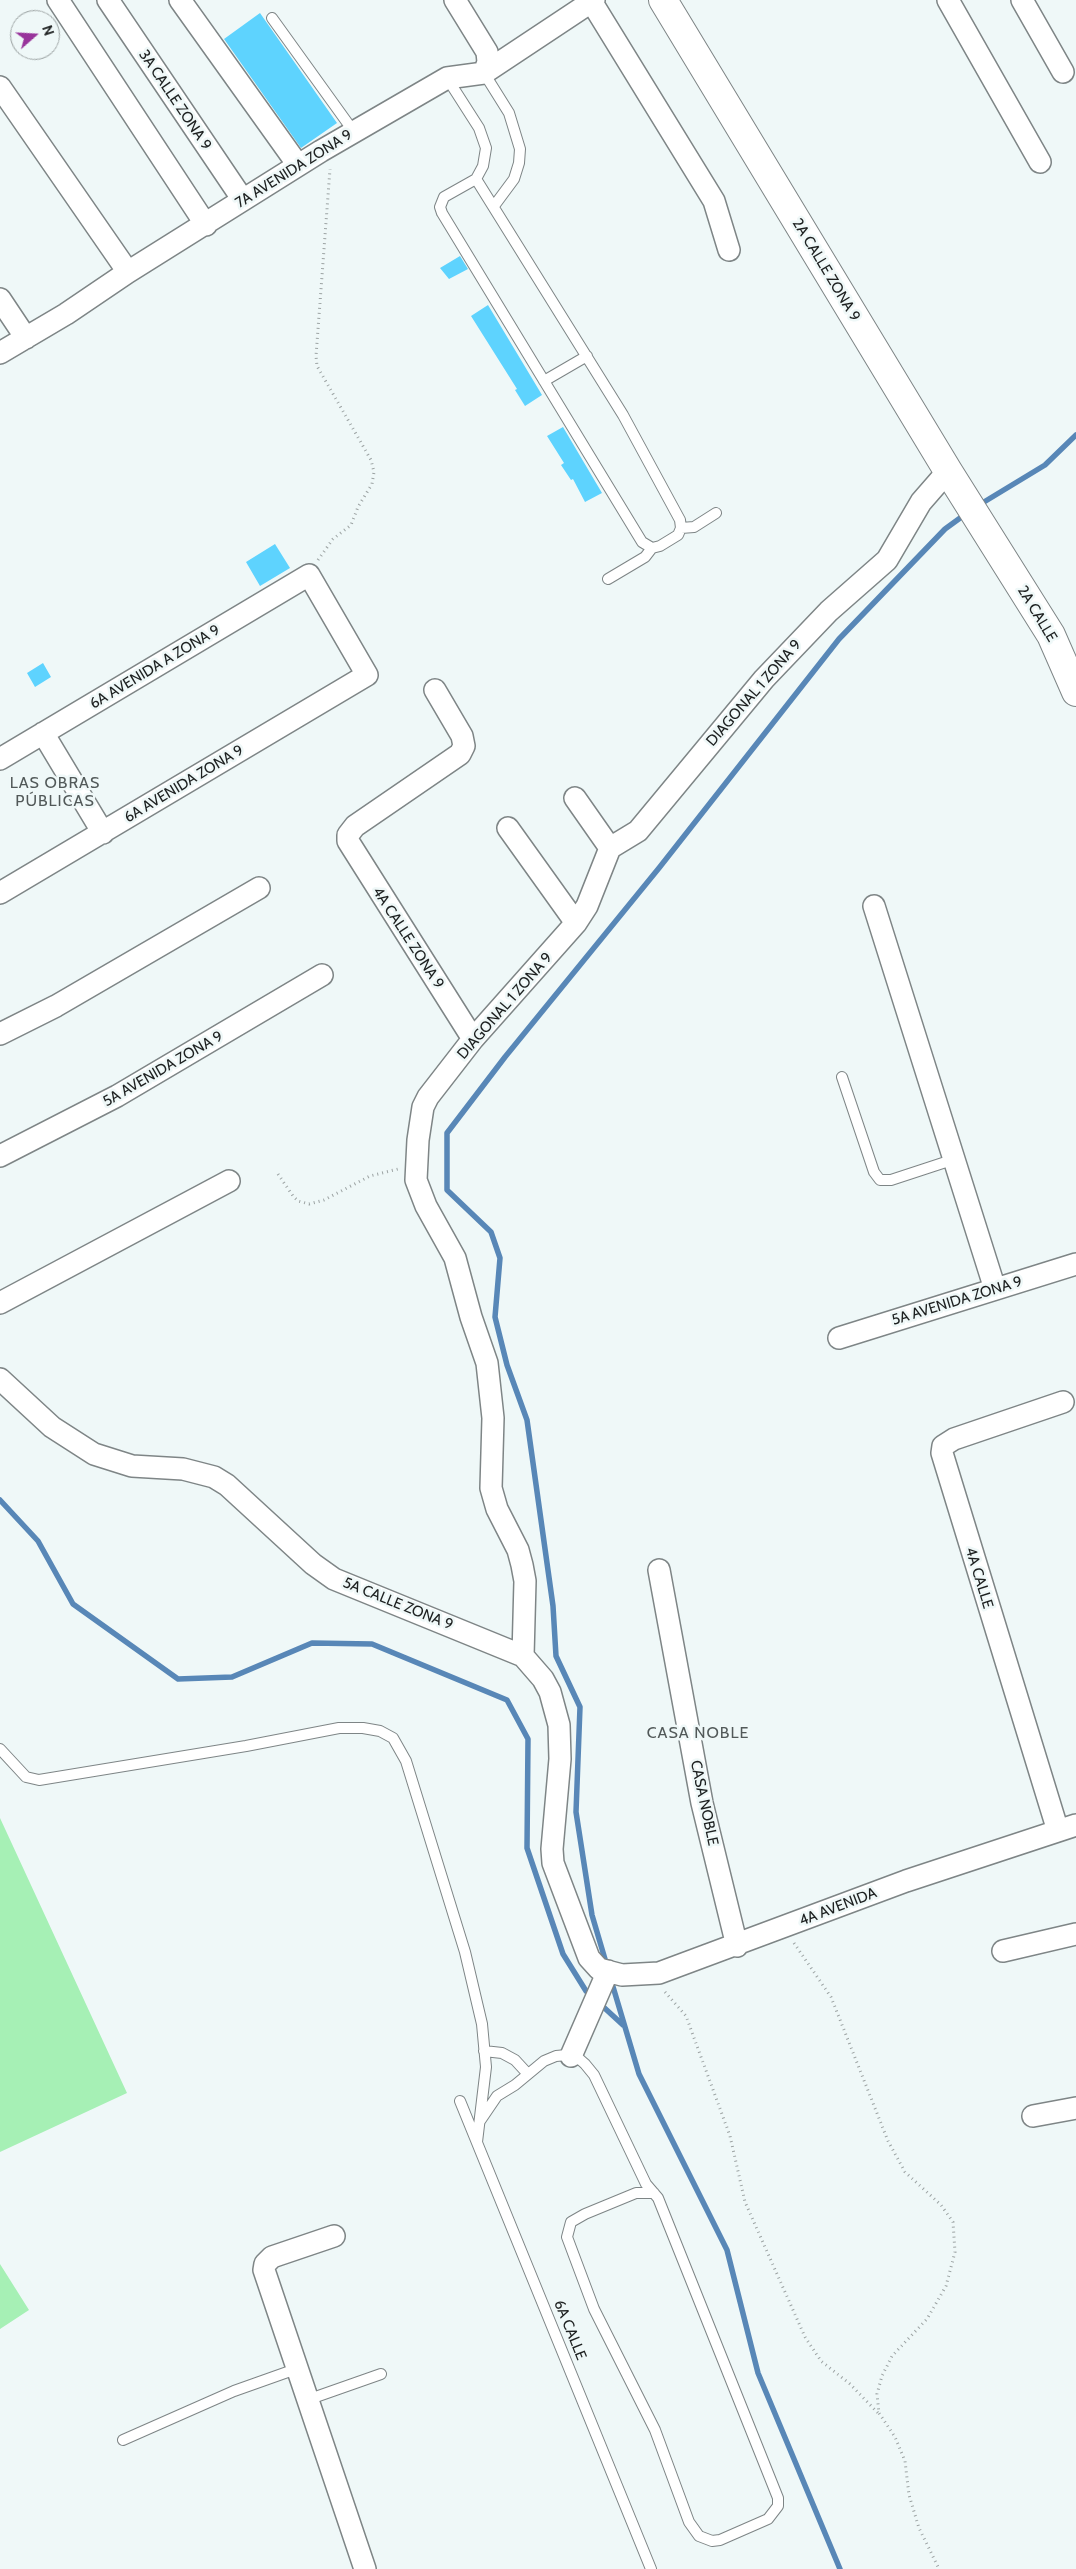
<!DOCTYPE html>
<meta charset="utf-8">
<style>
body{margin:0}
#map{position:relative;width:1076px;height:2569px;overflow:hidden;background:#eff8f8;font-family:Cabin,sans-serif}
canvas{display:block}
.north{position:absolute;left:10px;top:10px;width:50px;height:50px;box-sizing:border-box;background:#eff8f8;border:1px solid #9ba2a2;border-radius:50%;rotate:71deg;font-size:14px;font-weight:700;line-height:20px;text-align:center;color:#1d2020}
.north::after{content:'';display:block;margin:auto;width:18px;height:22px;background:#98349b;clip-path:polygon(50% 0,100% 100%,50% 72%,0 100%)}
</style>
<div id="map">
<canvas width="1076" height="2569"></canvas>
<div class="north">N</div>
</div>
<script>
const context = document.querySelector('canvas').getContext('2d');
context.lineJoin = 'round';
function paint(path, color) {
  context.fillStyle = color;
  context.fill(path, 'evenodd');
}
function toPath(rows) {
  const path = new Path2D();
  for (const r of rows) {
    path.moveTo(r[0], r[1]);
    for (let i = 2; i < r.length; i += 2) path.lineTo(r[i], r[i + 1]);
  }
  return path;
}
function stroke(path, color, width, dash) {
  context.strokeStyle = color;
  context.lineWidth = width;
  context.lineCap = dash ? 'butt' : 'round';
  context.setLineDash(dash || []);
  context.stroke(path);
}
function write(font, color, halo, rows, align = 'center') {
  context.font = font + ' Cabin,sans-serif';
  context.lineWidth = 5;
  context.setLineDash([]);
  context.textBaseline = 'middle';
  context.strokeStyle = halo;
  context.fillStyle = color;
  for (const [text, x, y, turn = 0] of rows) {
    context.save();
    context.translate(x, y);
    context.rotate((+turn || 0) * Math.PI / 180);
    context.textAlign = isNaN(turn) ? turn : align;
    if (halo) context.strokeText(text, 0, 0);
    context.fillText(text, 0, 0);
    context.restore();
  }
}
const green = toPath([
 [0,1818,127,2093,0,2152],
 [0,2264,29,2310,0,2329]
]);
const stream = toPath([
 [979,505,1045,465,1076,435],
 [0,1500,38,1541,73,1604,178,1679,232,1677,312,1643,372,1644,507,1700,528,1739,527,1848,563,1954,586,1991,591,1996],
 [607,1966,592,1915,576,1812,580,1707,556,1656,553,1606,527,1420,507,1365,495,1317,500,1258,491,1232,447,1190,447,1133,505,1057,659,868,839,639,945,529,967,513],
 [611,1980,639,2074,727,2250,758,2373,840,2569],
 [598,2002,623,2025]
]);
const building = toPath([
 [260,13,337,123,301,148,224,39],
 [460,256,468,269,449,279,440,268],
 [488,305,542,395,525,406,515,390,517,389,471,316],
 [563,427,602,493,585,502,573,479,571,480,561,465,564,463,547,436],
 [275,544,290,568,260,586,246,562],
 [43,663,51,677,35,687,27,673]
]);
const path = toPath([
 [318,560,333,539,351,525,358,507,372,484,374,472,371,460,317,366,316,356,330,169],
 [278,1174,293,1196,298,1201,309,1204,324,1200,370,1176,398,1169],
 [794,1943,831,1997,888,2141,905,2172,941,2205,953,2222,955,2252,946,2286,927,2319,892,2356,882,2376,877,2394,879,2413,895,2437,905,2461,909,2495,919,2528,939,2569],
 [665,1992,686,2016,730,2136,745,2202,805,2337,821,2361,850,2384,878,2413]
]);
const lane = toPath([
 [272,18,354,132],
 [484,73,509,113,520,149,519,163,514,179,494,206],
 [447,78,479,128,486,148,483,166,476,179,444,197,440,207,442,213,642,542,652,548,660,546,678,535,681,528,680,520,623,415,476,179],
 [544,381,587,356],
 [681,528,694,527,716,513],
 [608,579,645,557,652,548],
 [842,1077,874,1172,880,1180,891,1180,955,1159],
 [0,1749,26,1777,39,1780,246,1746,339,1728,363,1728,380,1731,393,1738,406,1761,465,1952,482,2024,486,2067,477,2142],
 [484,2051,502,2053,515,2060,527,2073],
 [460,2101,651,2569],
 [480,2121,497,2096,515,2085,544,2061,556,2056,567,2055,577,2057,585,2064,594,2075,646,2184,658,2198,778,2498,778,2506,768,2519,720,2540,712,2541,699,2536,689,2522,655,2430,594,2309,567,2237,571,2222,585,2214,636,2193,654,2193],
 [307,2400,381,2374],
 [123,2440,234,2391,296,2369]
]);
const street = toPath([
 [58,0,206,225],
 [108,0,243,200],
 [180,0,298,165],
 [455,0,487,52,488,62,484,73],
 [948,0,1040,162],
 [1022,0,1063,72],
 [591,1,714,201,729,250],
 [0,87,128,272],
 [0,299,26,338],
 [0,353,66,314,128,272,321,151,447,78,484,73,594,0],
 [435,690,462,736,464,746,460,754,355,826,348,835,348,841,473,1039],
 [43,733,103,833],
 [0,759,309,575,367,675,0,893],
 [575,798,610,848],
 [508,828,576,923],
 [874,906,995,1289],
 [0,1034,56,1006,259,888],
 [0,1156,117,1096,322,975],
 [0,1303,229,1181],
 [839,1338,1076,1264],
 [0,1379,52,1427,94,1454,132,1466,183,1469,214,1477,227,1485,313,1564,334,1579,523,1656,543,1679,550,1692,559,1725,560,1759,552,1849,553,1863,589,1958,599,1969,622,1975,659,1973,906,1881,1076,1825],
 [659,1570,702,1803,737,1946],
 [523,1656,525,1581,522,1565,518,1550,497,1509,491,1488,493,1418,487,1363,471,1317,455,1258,426,1206,416,1180,418,1140,423,1107,428,1097,473,1039,576,923,587,906,610,848,638,831,764,679,829,611,887,560,921,502,948,471],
 [1058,1831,942,1453,943,1446,954,1439,1063,1402],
 [1003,1951,1076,1934],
 [571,2056,608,1971],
 [1033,2116,1076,2108],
 [334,2236,272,2257,265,2264,264,2270,365,2569]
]);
const secondary = toPath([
 [663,0,948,471,1051,635,1076,692]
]);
const streetNames = [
 ["3A CALLE ZONA 9",175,100,56],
 ["7A AVENIDA ZONA 9",294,169,-32],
 ["2A CALLE ZONA 9",826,270,59],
 ["2A CALLE",1037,614,59],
 ["6A AVENIDA A ZONA 9",155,667,-31],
 ["DIAGONAL 1 ZONA 9",754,693,-49],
 ["6A AVENIDA ZONA 9",184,784,-31],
 ["4A CALLE ZONA 9",408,938,57],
 ["DIAGONAL 1 ZONA 9",505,1006,-49],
 ["5A AVENIDA ZONA 9",163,1069,-30],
 ["5A AVENIDA ZONA 9",957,1301,-17],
 ["4A CALLE",979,1578,73],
 ["5A CALLE ZONA 9",398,1604,22],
 ["CASA NOBLE",704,1803,78],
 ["4A AVENIDA",838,1907,-21],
 ["6A CALLE",570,2330,68]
];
const neighbourhoodNames = [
 ["LAS OBRAS",55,783],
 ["PÚBLICAS",55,801],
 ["CASA NOBLE",698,1733]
];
paint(green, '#a6f0b5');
stroke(stream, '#5887b7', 5.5);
paint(building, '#5ed3fe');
stroke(lane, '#7e8586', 12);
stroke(street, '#7e8586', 24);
stroke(secondary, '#7e8586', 30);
stroke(path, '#9ca3a3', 3, [1, 4]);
stroke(lane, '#fff', 10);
stroke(street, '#fff', 21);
stroke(secondary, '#fff', 28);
write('15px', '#1d2020', '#eff8f8', streetNames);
context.letterSpacing = '1px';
write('16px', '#525959', '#eff8f8', neighbourhoodNames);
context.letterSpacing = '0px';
</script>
